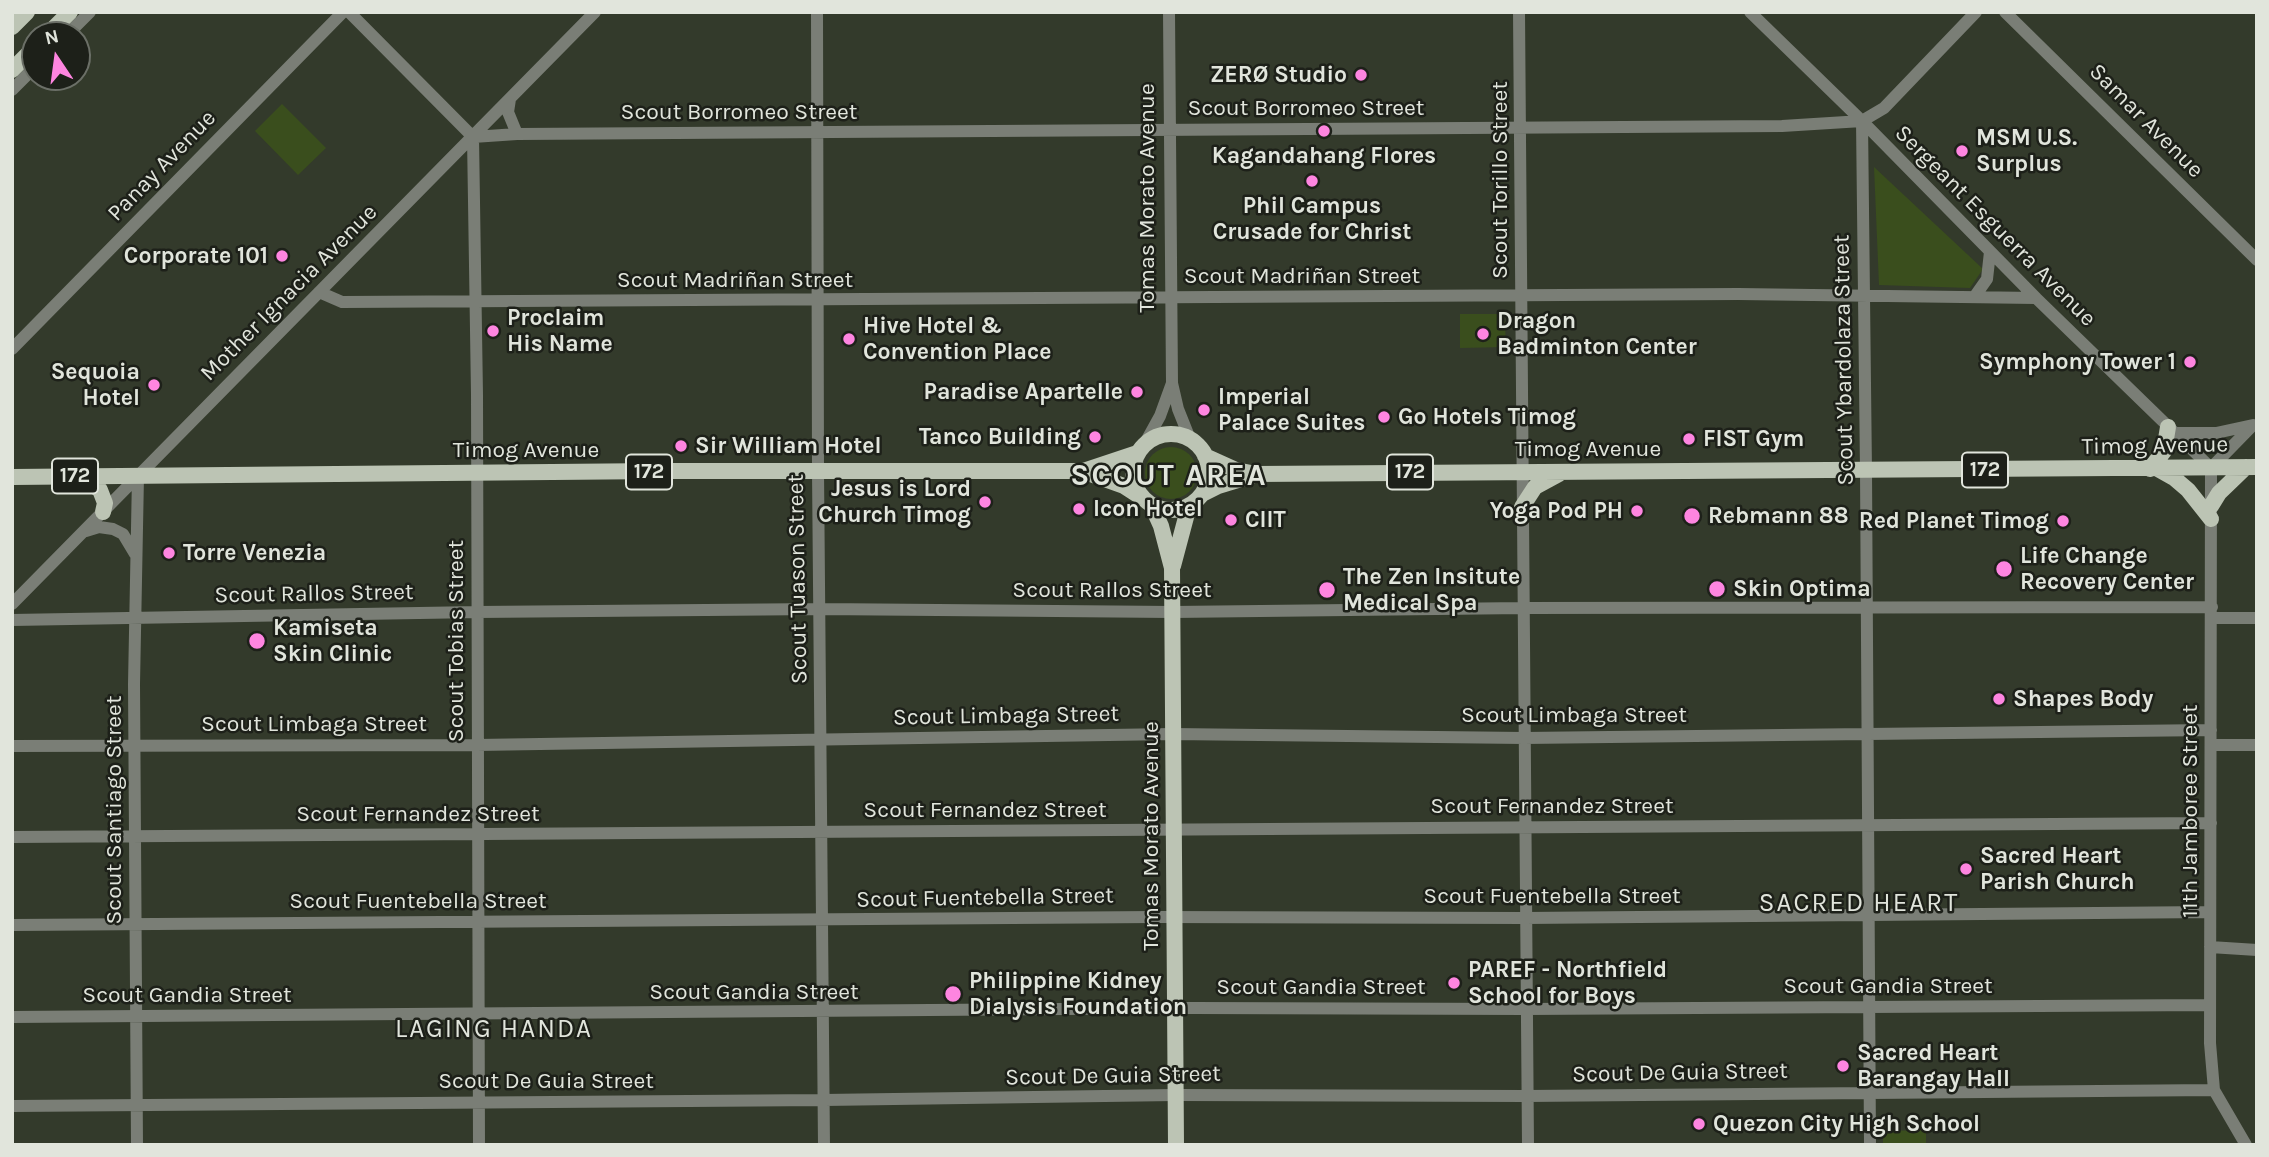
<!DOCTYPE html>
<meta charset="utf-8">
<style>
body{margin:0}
#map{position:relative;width:2269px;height:1157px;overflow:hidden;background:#333a2b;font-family:Karla,sans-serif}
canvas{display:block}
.frame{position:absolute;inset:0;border:14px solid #e1e5dc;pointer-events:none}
.north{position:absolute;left:21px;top:21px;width:70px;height:70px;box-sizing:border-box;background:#1d2019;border:2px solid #6b6f67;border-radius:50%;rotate:347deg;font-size:19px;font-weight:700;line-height:28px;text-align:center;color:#e1e5dc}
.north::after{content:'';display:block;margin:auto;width:24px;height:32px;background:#fe85e0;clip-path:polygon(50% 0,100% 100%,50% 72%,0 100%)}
</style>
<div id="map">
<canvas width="2269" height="1157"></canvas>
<div class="frame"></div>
<div class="north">N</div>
</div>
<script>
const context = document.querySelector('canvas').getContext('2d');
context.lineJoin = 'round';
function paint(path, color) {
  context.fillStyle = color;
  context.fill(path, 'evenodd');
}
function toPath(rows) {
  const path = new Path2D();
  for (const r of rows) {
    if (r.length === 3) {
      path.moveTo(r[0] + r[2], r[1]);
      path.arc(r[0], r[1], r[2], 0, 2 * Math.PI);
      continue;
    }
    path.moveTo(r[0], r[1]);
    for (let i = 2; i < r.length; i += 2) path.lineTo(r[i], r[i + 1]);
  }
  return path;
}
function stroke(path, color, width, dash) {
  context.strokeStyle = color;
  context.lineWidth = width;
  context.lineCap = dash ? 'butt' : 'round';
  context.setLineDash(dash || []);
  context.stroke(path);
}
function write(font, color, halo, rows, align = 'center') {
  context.font = font + ' Karla,sans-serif';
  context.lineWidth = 5;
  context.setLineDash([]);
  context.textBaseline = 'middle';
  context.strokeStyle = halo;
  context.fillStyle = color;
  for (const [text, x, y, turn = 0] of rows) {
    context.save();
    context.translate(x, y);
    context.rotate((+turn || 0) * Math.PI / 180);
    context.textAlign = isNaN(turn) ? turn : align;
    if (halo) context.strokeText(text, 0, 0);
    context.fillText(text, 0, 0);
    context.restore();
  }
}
const green = toPath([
 [282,104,326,148,298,175,255,131],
 [1874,167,1983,269,1970,288,1879,285],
 [1460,314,1497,314,1505,322,1506,347,1460,348],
 [1171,473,26],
 [1926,1130,1926,1145,1883,1145,1883,1131]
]);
const minor = toPath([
 [349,12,473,137,517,134,1782,126,1862,121,1884,108,1976,12],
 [817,12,818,471,824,1145],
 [1169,12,1172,383,1178,409,1190,439],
 [1519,12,1528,1145],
 [1750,12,1862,121,2036,298,2211,468],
 [2005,12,2257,260],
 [67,35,90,12],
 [12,90,35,67],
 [510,99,508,112,517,134],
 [1862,121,1866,471,1870,1145],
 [473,137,477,395,479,1145],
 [319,292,342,302,1738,294,2036,298],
 [1975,296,1987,279,1990,252],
 [12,349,343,12],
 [2175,433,2216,433,2253,425],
 [1144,445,1160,416,1172,383],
 [2211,468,2210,1043,2214,1090,2246,1145],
 [2211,468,2252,426],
 [86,531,99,527,113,529,123,534,135,554],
 [12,604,595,12],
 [2212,618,2257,618],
 [12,620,477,612,820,609,1173,612,1524,608,2212,607],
 [2211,745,2257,745],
 [12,746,477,745,1172,734,1524,738,2211,730],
 [12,837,2211,823],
 [12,925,1155,917,1525,918,2210,912],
 [2210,947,2257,950],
 [12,1017,1193,1008,1526,1009,2210,1005],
 [12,1106,824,1100,1175,1095,1527,1096,2214,1090],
 [137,1145,134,684,138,476]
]);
const major = toPath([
 [12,27,27,12],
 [47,35,70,12],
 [12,70,35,47],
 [1171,472,38],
 [1205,456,1236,470,1256,474,2257,467],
 [2150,469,2164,451,2168,427],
 [2158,469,2174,478,2188,490,2211,519],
 [1083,471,1137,453],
 [79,475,100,490,105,503,103,512],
 [12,477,660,471,1082,471,1124,486,1141,497],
 [1202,494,1218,486,1254,475],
 [1152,506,1161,526,1172,568,1176,1145],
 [2211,506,2219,493,2246,467],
 [1522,507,1535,487,1559,474],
 [1173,566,1189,506]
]);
const markers = [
 [1361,75,7,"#fe85e0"],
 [1324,131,7,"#fe85e0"],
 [1962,151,7,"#fe85e0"],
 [1312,181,7,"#fe85e0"],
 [282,256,7,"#fe85e0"],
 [493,331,7,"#fe85e0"],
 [1483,334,7,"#fe85e0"],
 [849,339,7,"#fe85e0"],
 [2190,362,7,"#fe85e0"],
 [154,385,7,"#fe85e0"],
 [1137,392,7,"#fe85e0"],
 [1204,410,7,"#fe85e0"],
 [1384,417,7,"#fe85e0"],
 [1095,437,7,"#fe85e0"],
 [1689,439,7,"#fe85e0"],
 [681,446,7,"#fe85e0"],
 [985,502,7,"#fe85e0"],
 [1079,509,7,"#fe85e0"],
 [1637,511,7,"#fe85e0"],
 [1692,516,9,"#fe85e0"],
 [1231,520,7,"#fe85e0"],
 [2063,521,7,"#fe85e0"],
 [169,553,7,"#fe85e0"],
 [2004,569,9,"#fe85e0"],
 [1717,589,9,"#fe85e0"],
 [1327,590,9,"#fe85e0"],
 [257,641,9,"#fe85e0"],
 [1999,699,7,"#fe85e0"],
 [1966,869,7,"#fe85e0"],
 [1454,983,7,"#fe85e0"],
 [953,994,9,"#fe85e0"],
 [1843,1066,7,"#fe85e0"],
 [1699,1124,7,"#fe85e0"]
];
const shields = [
 [1985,470,46],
 [649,472,46],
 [1410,472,46],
 [75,476,46]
];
const shieldNames = [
 ["172",1985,470],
 ["172",649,472],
 ["172",1410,472],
 ["172",75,476]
];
const poiNames = [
 ["ZERØ Studio",1347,75,"right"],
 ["MSM U.S.",1976,138],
 ["Surplus",1976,164],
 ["Kagandahang Flores",1324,156,"center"],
 ["Phil Campus",1312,206,"center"],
 ["Crusade for Christ",1312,232,"center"],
 ["Corporate 101",268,256,"right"],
 ["Proclaim",507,318],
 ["His Name",507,344],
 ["Dragon",1497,321],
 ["Badminton Center",1497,347],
 ["Hive Hotel &",863,326],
 ["Convention Place",863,352],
 ["Symphony Tower 1",2176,362,"right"],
 ["Sequoia",140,372,"right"],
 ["Hotel",140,398,"right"],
 ["Paradise Apartelle",1123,392,"right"],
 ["Imperial",1218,397],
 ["Palace Suites",1218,423],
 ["Go Hotels Timog",1398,417],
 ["Tanco Building",1081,437,"right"],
 ["FIST Gym",1703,439],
 ["Sir William Hotel",695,446],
 ["Jesus is Lord",971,489,"right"],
 ["Church Timog",971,515,"right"],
 ["Icon Hotel",1093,509],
 ["Yoga Pod PH",1623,511,"right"],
 ["Rebmann 88",1708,516],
 ["CIIT",1245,520],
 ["Red Planet Timog",2049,521,"right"],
 ["Torre Venezia",183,553],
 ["Life Change",2020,556],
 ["Recovery Center",2020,582],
 ["The Zen Insitute",1343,577],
 ["Medical Spa",1343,603],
 ["Skin Optima",1733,589],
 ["Kamiseta",273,628],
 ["Skin Clinic",273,654],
 ["Shapes Body",2013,699],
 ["Sacred Heart",1980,856],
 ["Parish Church",1980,882],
 ["PAREF - Northfield",1468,970],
 ["School for Boys",1468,996],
 ["Philippine Kidney",969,981],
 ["Dialysis Foundation",969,1007],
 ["Sacred Heart",1857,1053],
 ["Barangay Hall",1857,1079],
 ["Quezon City High School",1713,1124]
];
const streetNames = [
 ["Scout Borromeo Street",1306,108],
 ["Scout Borromeo Street",739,112],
 ["Samar Avenue",2146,121,45],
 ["Panay Avenue",162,166,-46],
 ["Scout Torillo Street",1500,180,-90],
 ["Tomas Morato Avenue",1147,198,-90],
 ["Sergeant Esguerra Avenue",1995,226,45],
 ["Scout Madriñan Street",1302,276],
 ["Scout Madriñan Street",735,280],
 ["Mother Ignacia Avenue",289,293,-45],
 ["Scout Ybardolaza Street",1844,360,-91],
 ["Timog Avenue",2155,446,-1],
 ["Timog Avenue",1588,449],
 ["Timog Avenue",526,450],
 ["Scout Tuason Street",798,579,-91],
 ["Scout Rallos Street",1112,590],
 ["Scout Rallos Street",314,594,-1],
 ["Scout Tobias Street",456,641,-90],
 ["Scout Limbaga Street",1574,715],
 ["Scout Limbaga Street",1006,716,-1],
 ["Scout Limbaga Street",314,724],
 ["Scout Fernandez Street",1552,806],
 ["Scout Santiago Street",114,810,-90],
 ["Scout Fernandez Street",985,810],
 ["11th Jamboree Street",2190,811,-90],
 ["Scout Fernandez Street",418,814],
 ["Tomas Morato Avenue",1151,836,-90],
 ["Scout Fuentebella Street",1552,896],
 ["Scout Fuentebella Street",985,898,-1],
 ["Scout Fuentebella Street",418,901],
 ["Scout Gandia Street",1888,986],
 ["Scout Gandia Street",1321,987],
 ["Scout Gandia Street",754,992],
 ["Scout Gandia Street",187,995],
 ["Scout De Guia Street",1680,1073,-1],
 ["Scout De Guia Street",1113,1076,-1],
 ["Scout De Guia Street",546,1081]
];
const quarterNames = [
 ["SACRED HEART",1859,904],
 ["LAGING HANDA",494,1030]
];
const districtNames = [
 ["SCOUT AREA",1169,476]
];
paint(green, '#3a4e1d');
stroke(minor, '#7a7e76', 12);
stroke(major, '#bcc4b4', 16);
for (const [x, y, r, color] of markers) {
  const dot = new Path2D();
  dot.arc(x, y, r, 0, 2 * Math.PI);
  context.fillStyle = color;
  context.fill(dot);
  stroke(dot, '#1d2019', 2.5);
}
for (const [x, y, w] of shields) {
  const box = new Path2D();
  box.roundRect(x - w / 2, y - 17.5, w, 35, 5);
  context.fillStyle = '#1d2019';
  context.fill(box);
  stroke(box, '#e1e5dc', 2);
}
write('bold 21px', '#e1e5dc', null, shieldNames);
write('bold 23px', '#e1e5dc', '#1d2019', poiNames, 'left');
write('23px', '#e1e5dc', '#1d2019', streetNames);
context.letterSpacing = '2px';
write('26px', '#e1e5dc', '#1d2019', quarterNames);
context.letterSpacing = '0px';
context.letterSpacing = '2px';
write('bold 30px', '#e1e5dc', '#1d2019', districtNames);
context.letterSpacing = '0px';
</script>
